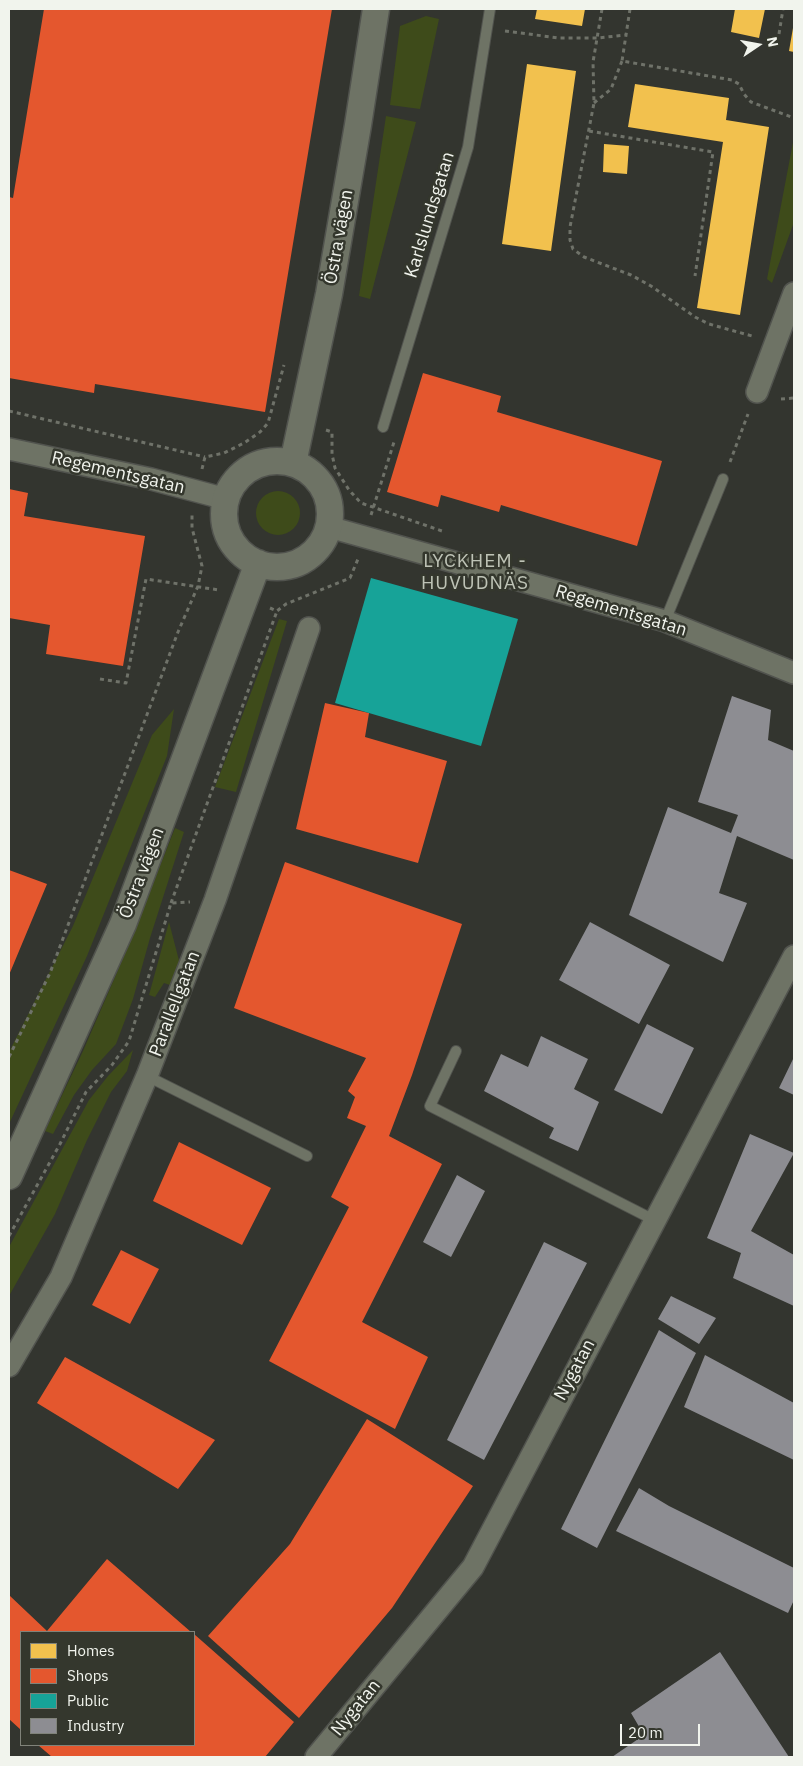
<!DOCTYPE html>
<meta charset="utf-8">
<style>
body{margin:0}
#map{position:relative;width:803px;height:1766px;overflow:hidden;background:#33352f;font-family:"IBM Plex Sans",sans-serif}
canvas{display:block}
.frame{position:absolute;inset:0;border:10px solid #f1f4ed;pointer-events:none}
.legend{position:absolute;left:20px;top:1631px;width:175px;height:115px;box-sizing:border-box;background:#34372d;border:1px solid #80837a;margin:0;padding:6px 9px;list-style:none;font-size:15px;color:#f1f4ed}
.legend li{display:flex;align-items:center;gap:10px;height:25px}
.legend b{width:25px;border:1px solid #80837a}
.north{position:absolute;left:733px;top:20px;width:50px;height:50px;-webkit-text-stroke:4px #34372d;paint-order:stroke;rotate:78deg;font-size:14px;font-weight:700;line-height:20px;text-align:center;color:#f1f4ed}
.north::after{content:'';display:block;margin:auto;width:18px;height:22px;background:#f1f4ed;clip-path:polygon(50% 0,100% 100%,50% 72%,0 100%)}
.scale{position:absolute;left:620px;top:1724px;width:80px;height:22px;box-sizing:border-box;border:2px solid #f1f4ed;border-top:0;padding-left:6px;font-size:15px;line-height:18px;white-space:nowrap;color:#f1f4ed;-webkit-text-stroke:4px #34372d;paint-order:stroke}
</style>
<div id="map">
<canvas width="803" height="1766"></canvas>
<div class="frame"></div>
<ul class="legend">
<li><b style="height:14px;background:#f2c14e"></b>Homes</li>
<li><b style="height:14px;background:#e4572e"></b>Shops</li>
<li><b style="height:14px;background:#17a398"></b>Public</li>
<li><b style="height:14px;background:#8d8d92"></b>Industry</li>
</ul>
<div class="north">N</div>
<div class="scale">20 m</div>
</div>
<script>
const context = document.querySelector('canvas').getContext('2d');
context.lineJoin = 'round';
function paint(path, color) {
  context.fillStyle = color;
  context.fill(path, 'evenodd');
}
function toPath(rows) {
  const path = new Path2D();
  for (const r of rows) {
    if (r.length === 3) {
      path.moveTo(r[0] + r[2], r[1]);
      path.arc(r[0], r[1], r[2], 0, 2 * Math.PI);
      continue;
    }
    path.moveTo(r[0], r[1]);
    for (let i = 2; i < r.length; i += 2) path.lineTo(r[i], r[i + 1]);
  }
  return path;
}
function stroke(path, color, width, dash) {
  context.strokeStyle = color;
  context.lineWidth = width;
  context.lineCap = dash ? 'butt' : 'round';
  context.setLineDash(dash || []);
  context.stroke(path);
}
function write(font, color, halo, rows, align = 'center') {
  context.font = font + ' "IBM Plex Sans",sans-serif';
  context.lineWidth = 5;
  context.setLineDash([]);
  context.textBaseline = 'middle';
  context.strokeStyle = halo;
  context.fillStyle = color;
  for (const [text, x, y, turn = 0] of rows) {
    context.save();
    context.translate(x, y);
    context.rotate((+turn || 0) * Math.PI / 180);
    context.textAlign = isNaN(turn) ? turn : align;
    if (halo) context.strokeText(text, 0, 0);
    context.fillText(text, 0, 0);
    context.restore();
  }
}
const green = toPath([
 [426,16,439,19,420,109,390,105,400,26],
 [386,116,416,122,370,299,359,296],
 [794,137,794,222,772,283,767,279],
 [278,513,22],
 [279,619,287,621,236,792,215,787],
 [174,709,167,756,87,956,9,1124,9,1052,73,926,152,735],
 [175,828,184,832,150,938,133,999,116,1044,92,1070,74,1095,53,1134,45,1131,83,1051,128,947],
 [169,922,182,972,179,988,164,983,155,997,149,995],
 [133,1050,127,1071,111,1092,87,1140,55,1214,9,1296,9,1247,89,1100,108,1076]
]);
const homes = toPath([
 [537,9,585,9,582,26,535,19],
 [735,9,765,9,759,38,731,32],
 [793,28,794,28,794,52,789,51],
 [527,64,576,71,551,251,502,244],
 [635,84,729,98,726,120,769,127,740,315,697,308,723,142,628,127],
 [604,144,629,146,627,174,603,172]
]);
const shops = toPath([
 [44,9,332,9,265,412,95,384,94,393,9,378,9,197,13,198],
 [423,373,501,396,497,412,662,461,637,546,501,505,499,512,441,495,438,507,387,492],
 [9,489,28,493,24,516,145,536,123,666,46,654,50,625,9,618],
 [325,703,369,713,365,737,447,761,418,863,296,829],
 [285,862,462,924,412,1075,389,1136,442,1164,362,1322,428,1357,395,1429,269,1361,349,1207,331,1197,366,1126,347,1118,355,1097,348,1091,366,1058,234,1008],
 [9,870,47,884,9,975],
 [179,1142,271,1188,242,1245,153,1201],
 [121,1250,159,1269,130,1324,92,1305],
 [65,1357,215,1440,178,1489,37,1403],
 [367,1419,473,1486,392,1608,299,1718,208,1636,290,1544],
 [107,1559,191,1632,21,1632,21,1730,9,1719,9,1595,47,1631],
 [194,1634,294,1722,265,1757,52,1757,38,1745,194,1745]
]);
const public = toPath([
 [371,578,518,619,481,746,335,703]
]);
const industry = toPath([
 [732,696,771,710,768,740,794,751,794,860,737,836,719,893,747,903,723,962,629,915,668,807,731,833,738,815,698,802],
 [590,922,670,965,639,1024,559,980],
 [647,1024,694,1048,662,1114,614,1090],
 [541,1036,588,1059,574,1089,599,1102,578,1151,549,1138,554,1128,484,1091,501,1054,528,1067],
 [794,1057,794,1095,779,1088],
 [750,1134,794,1153,751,1231,794,1255,794,1306,733,1278,741,1253,707,1238],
 [457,1175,485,1191,451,1257,423,1242],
 [544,1242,587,1263,484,1460,447,1440],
 [671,1296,716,1318,699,1344,658,1319],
 [659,1330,696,1353,597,1548,561,1529],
 [705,1355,794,1403,794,1460,684,1407],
 [639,1488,669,1506,794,1568,794,1600,788,1613,616,1531],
 [720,1652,789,1757,612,1757,644,1735,631,1713]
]);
const path = toPath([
 [602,9,593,62,594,103,570,227,570,240,573,249,584,257,631,275,651,286,695,317,709,324,752,336],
 [630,9,622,61,732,80,739,84,744,94,751,102,794,118],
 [505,31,559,38,597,38,626,35],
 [779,34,783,9],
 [594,103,611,89,622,61],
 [589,131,713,152,695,276],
 [781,399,794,398],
 [9,411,205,457],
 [326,430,332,432,332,454,335,468,349,490,361,503,442,531],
 [730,462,748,414],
 [202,469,205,457,224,453,244,443,260,432,268,423,284,365],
 [371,515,394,442],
 [270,608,277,611,286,604,350,578,358,559],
 [100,679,126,683,146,579,219,590],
 [171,903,277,611],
 [9,1057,50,973,178,632,198,586,202,566,192,528,192,514],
 [9,1236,60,1144,86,1092,112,1065,129,1041,171,903,190,902]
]);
const service = toPath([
 [383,427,468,147,490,9],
 [665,621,723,479],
 [456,1051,430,1106,654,1220],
 [147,1076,307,1156]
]);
const minor = toPath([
 [757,392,794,293],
 [9,449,151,479,226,499],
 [329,527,665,621,794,673],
 [9,1366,61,1277,147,1076,215,900,309,628],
 [316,1757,473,1567,794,956]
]);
const tertiary = toPath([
 [277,514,53],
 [293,463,329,294,358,125,376,9],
 [9,1176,123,924,258,563]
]);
const streetNames = [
 ["Karlslundsgatan",430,215,-73],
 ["Östra vägen",339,237,-80],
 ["Regementsgatan",118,473,13],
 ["Regementsgatan",621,611,17],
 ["Östra vägen",142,873,-69],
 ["Parallellgatan",175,1004,-69],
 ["Nygatan",575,1370,-62],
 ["Nygatan",356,1708,-51]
];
const neighbourhoodNames = [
 ["LYCKHEM -",475,562],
 ["HUVUDNÄS",475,584]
];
paint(green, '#3e4b1a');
paint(homes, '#f2c14e');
paint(shops, '#e4572e');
paint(public, '#17a398');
paint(industry, '#8d8d92');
stroke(service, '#51534e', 12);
stroke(minor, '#51534e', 24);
stroke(tertiary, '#51534e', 29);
stroke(path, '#6f7269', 3, [4, 4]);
stroke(service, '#6e7365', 10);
stroke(minor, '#6e7365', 21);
stroke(tertiary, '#6e7365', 26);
write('18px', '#f1f4ed', '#34372d', streetNames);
context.letterSpacing = '1px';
write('19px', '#bec3b6', '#34372d', neighbourhoodNames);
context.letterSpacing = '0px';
</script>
